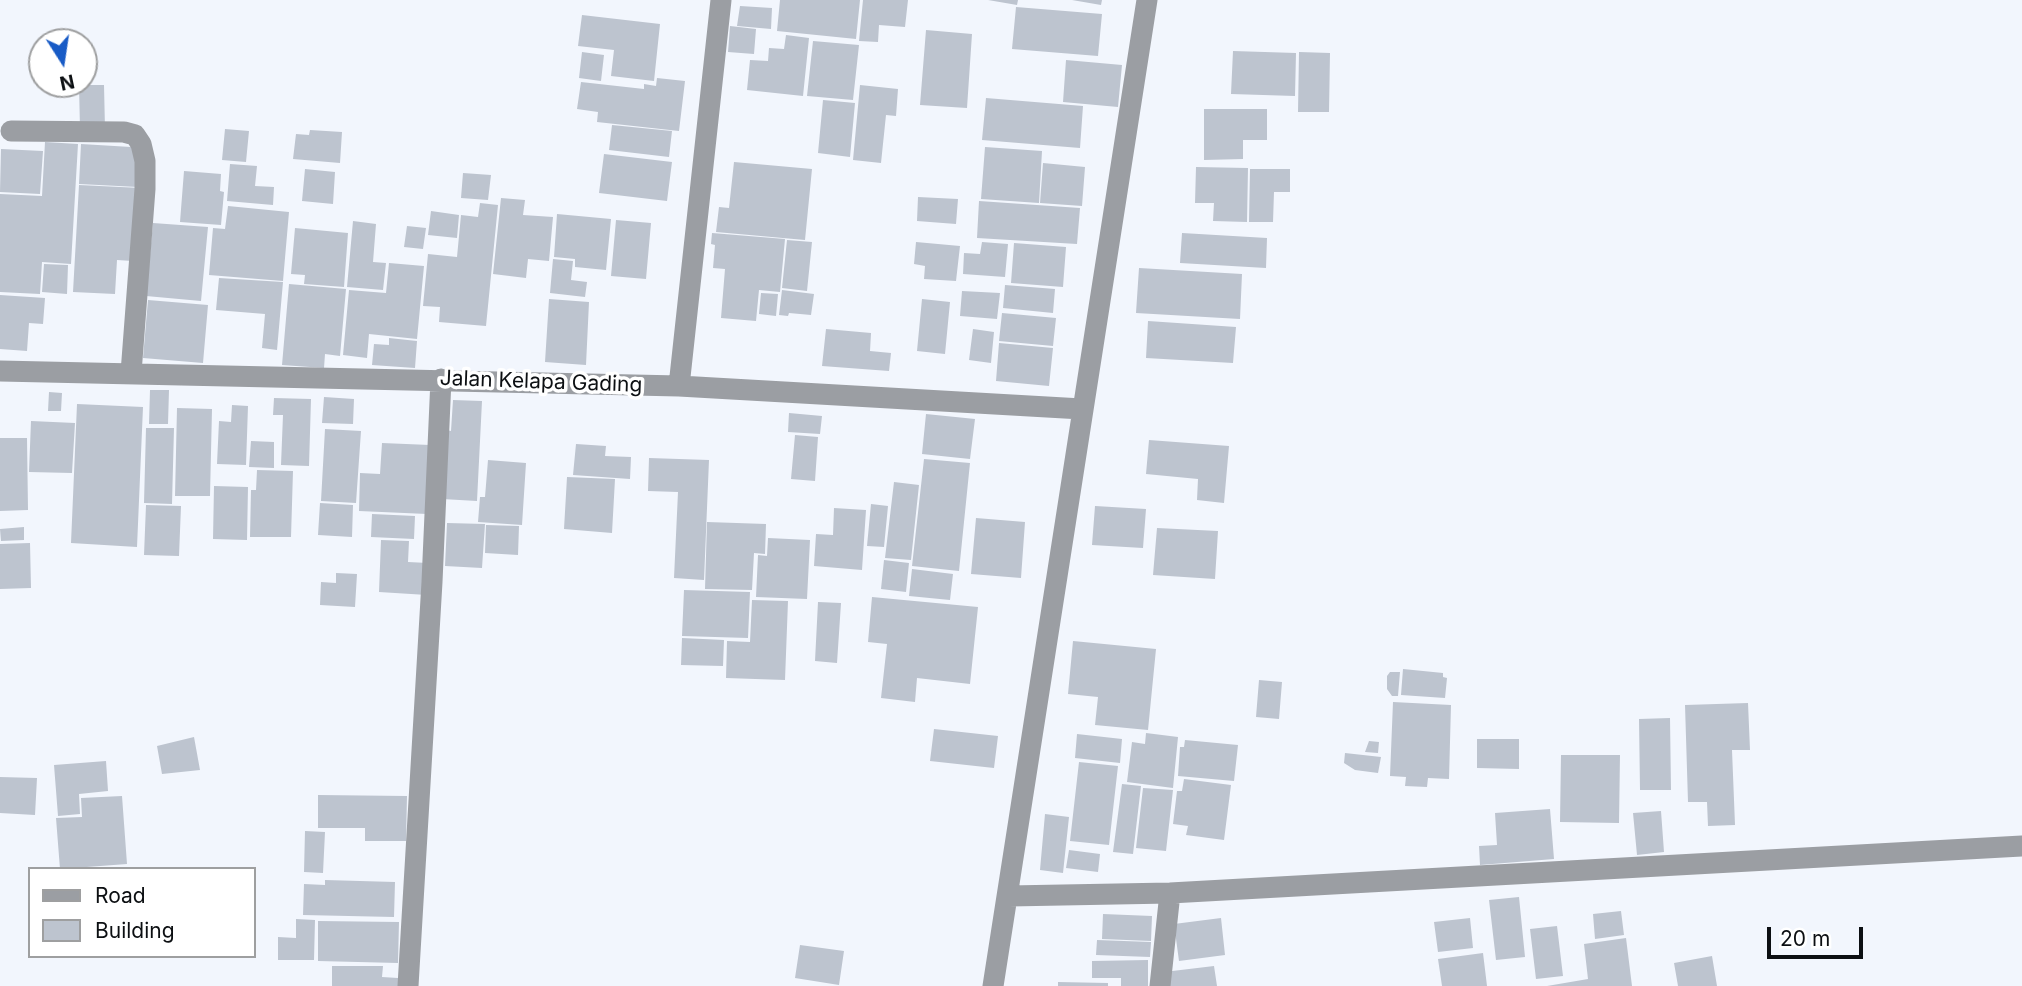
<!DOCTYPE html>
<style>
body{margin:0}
#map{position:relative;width:2022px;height:986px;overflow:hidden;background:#f2f6fd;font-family:Inter,sans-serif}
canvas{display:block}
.legend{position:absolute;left:28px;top:867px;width:228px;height:91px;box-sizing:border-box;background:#fff;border:2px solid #9e9fa0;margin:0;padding:9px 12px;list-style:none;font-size:21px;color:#0c0f12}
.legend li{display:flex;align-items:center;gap:14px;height:35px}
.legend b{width:35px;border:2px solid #9e9fa0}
.north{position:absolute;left:28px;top:28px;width:70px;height:70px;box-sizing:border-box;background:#fff;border:2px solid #9e9fa0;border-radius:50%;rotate:168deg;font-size:19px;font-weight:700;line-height:28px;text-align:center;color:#0c0f12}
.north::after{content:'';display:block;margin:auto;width:24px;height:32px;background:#185bc6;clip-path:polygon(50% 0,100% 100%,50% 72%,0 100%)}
.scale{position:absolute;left:1767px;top:927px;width:96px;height:32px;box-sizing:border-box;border:4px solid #0c0f12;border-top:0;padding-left:9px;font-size:21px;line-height:24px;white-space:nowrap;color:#0c0f12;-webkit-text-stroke:5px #fff;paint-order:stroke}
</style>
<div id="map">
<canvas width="2022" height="986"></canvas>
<ul class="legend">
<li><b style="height:9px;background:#9b9ea3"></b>Road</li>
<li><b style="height:19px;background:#bdc4cf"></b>Building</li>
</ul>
<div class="north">N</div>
<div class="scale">20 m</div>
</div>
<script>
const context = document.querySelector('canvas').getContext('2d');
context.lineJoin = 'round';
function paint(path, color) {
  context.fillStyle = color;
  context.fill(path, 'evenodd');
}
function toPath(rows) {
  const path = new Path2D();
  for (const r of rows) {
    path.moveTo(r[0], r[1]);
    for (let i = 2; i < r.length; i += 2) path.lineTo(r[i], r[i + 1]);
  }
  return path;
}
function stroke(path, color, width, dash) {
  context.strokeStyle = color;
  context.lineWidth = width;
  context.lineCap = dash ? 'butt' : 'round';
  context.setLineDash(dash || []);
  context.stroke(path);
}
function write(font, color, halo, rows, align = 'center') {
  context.font = font + ' Inter,sans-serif';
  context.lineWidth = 7;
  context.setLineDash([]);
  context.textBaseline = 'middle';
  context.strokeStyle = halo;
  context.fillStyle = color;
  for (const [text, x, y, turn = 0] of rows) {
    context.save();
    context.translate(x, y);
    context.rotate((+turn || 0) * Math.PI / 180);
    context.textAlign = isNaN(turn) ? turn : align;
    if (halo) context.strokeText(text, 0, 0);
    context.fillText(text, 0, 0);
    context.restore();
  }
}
const building = toPath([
 [780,0,860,0,856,39,777,31],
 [863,0,908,0,905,27,879,25,878,42,859,41],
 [988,0,1018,0,1017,5],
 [1072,0,1102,0,1101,5],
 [740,6,772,8,771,29,737,26],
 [1016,7,1102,14,1098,56,1012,49],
 [582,15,660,24,654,81,611,76,614,50,578,46],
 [730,26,756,29,754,54,728,52],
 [926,30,972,34,967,108,920,105],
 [786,35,809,38,803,96,747,90,750,60,768,61,769,48,784,49],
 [813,41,859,45,853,100,807,96],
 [1233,51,1296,53,1295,96,1231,94],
 [582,52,604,55,601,81,579,78],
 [1299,52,1330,53,1329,112,1298,112],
 [1066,60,1122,65,1118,107,1063,102],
 [657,78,685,81,679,131,597,122,598,112,577,109,581,82,644,89,644,84,656,86],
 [79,85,104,85,105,129,80,129],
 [860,85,898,89,896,116,886,115,881,163,853,160],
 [986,98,1083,106,1080,148,982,140],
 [823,100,855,103,850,157,818,153],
 [1204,109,1267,109,1267,140,1243,140,1243,159,1204,160],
 [612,125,672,131,669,157,609,150],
 [225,129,249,131,246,162,222,160],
 [310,130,342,132,340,163,293,159,296,134,309,135],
 [45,142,78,144,71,264,42,262,40,294,0,292,0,194,42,196],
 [81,144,131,147,140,154,138,187,79,184],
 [985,147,1042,151,1039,203,981,199],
 [1,149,43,151,40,194,0,192],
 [604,154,672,162,667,201,599,193],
 [734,162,812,169,805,240,716,232,719,207,729,208],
 [1043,163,1085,167,1082,206,1040,203],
 [230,164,257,166,255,186,274,187,273,205,227,201],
 [1196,167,1248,168,1247,222,1213,221,1214,203,1195,203],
 [305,169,335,172,333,204,302,201],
 [1250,169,1290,169,1290,192,1274,192,1273,222,1249,222],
 [184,171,221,174,220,191,224,192,221,225,180,222],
 [463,173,491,175,488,200,461,198],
 [79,185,141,188,133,261,117,260,115,294,73,292],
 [918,197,958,199,956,224,917,221],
 [501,198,525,200,523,215,553,217,549,261,528,259,526,278,493,274],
 [979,201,1080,208,1077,244,977,238],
 [480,203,498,205,486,326,439,322,440,307,423,306,428,254,457,257,461,215,478,217],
 [228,206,289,212,283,281,209,275,213,228,225,229],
 [431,211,459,215,457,238,428,235],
 [557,214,611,219,606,270,575,267,575,259,554,257],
 [616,220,651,223,646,279,611,276],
 [353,221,376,224,373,262,386,263,383,290,347,287],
 [153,223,208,227,201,301,146,296],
 [407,226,426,228,423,249,404,247],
 [295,228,348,233,344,287,304,284,305,275,291,274],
 [712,233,785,239,780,292,759,290,756,321,721,318,725,269,713,268,715,245,711,244],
 [1182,233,1267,238,1266,268,1180,263],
 [787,240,812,242,807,291,782,288],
 [916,242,960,246,956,281,924,279,925,266,914,264],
 [982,242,1008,244,1005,277,963,274,964,253,980,254],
 [1014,243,1066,247,1063,287,1011,283],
 [553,259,573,261,571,280,587,282,585,297,550,293],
 [389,263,424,266,417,339,369,334,367,358,343,355,349,290,386,293],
 [44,264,68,265,67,294,42,292],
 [1139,268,1242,274,1240,319,1136,313],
 [219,278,283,282,277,350,262,348,265,314,216,310],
 [289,284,346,289,340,356,325,354,324,368,282,365],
 [1005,285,1055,289,1053,313,1003,308],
 [782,290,814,294,811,315,789,313,788,316,779,315],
 [962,291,1000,293,997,319,960,316],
 [761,293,778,294,776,316,759,314],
 [0,295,45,298,43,324,29,323,27,351,0,349],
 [549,299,589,302,586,365,545,362],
 [922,299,950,302,945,354,917,351],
 [148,300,208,305,203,363,143,358],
 [1002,313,1056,318,1053,346,999,341],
 [1148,321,1236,327,1233,363,1146,358],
 [826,329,871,333,870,351,891,353,889,371,822,366],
 [973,329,994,332,991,363,969,360],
 [389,338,417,341,415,368,372,365,374,344,389,345],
 [999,343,1053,348,1049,386,996,381],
 [150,390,169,390,168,424,149,424],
 [49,392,62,393,61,411,48,411],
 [324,397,354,399,353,424,322,423],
 [274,398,311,399,309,466,281,465,283,415,273,415],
 [453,400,482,401,477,501,442,499,446,430,451,431],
 [77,404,143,407,137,547,71,543],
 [232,405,248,406,246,465,217,464,219,421,231,422],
 [177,408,212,409,210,496,175,496],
 [789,413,822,416,820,434,788,432],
 [926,414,975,419,970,459,922,454],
 [31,421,75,423,72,473,29,472],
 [146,428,174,428,172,504,144,503],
 [325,429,361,431,356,503,321,501],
 [795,435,818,437,815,481,791,479],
 [0,438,27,438,28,510,0,511],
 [1149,440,1229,446,1224,503,1197,500,1198,479,1146,474],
 [251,441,274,442,274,468,249,467],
 [382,443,430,445,427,514,359,511,360,473,380,474],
 [576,444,606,446,605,456,631,457,630,479,573,475],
 [649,458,709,460,704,580,674,578,678,492,648,491],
 [924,459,970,463,959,571,912,566],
 [488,460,526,463,522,525,478,522,480,497,485,497],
 [257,470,293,471,291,537,250,537,251,490,256,490],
 [567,477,615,479,612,533,564,529],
 [894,482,919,485,911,560,885,558],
 [214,486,248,487,247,540,213,539],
 [320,503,353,505,352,537,318,535],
 [871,504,888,506,884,547,867,546],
 [146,505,181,506,179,556,144,555],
 [1095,506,1146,509,1143,548,1092,545],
 [834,508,866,510,862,570,814,566,816,534,833,535],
 [372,514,415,516,414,539,371,537],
 [976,518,1025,522,1021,578,971,574],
 [707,522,766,524,765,554,754,553,752,590,705,589],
 [447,523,485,524,482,568,445,566],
 [486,525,519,526,518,555,485,553],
 [24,527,24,540,1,541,0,529],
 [1157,528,1218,531,1215,579,1153,575],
 [768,538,810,540,807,599,756,597,758,555,767,556],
 [381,540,409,541,408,562,428,563,427,595,379,592],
 [30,543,31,588,0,589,0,544],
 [884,560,909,563,906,592,881,589],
 [912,569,953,574,950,600,909,596],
 [336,573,357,574,355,607,320,605,321,582,336,583],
 [684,590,750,592,748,638,682,636],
 [872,597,978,607,970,684,917,678,915,702,881,698,887,644,868,642],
 [752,600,788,601,785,680,726,678,727,641,750,642],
 [818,602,841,603,837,663,815,661],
 [682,638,724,640,723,666,681,665],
 [1073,641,1156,649,1148,730,1095,725,1098,697,1068,694],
 [1403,669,1443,673,1443,677,1447,678,1445,698,1401,695],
 [1390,672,1400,672,1398,696,1392,696,1387,689,1387,676],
 [1259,680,1282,682,1279,719,1256,717],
 [1393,702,1451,705,1449,779,1428,778,1427,787,1405,786,1406,777,1390,776],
 [1748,703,1750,750,1732,750,1735,825,1708,826,1707,802,1688,802,1685,705],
 [1670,718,1671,790,1640,790,1639,719],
 [934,729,998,736,994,768,930,761],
 [1146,733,1178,737,1173,788,1127,782,1132,742,1145,744],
 [1077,734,1122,739,1120,763,1075,758],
 [194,737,200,770,162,774,157,746],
 [1477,739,1519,739,1519,769,1477,768],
 [1185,740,1238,745,1234,781,1178,776,1180,747,1184,747],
 [1369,741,1379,742,1378,753,1365,752],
 [1345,753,1381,757,1378,773,1355,770,1344,763],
 [1561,755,1620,755,1619,823,1560,822],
 [106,761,108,791,79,794,80,814,58,816,54,765],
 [1079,762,1118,766,1109,845,1070,841],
 [0,777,37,778,35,815,0,813],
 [1184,779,1231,785,1224,840,1186,835,1188,826,1173,824,1177,791,1182,791],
 [1122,784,1141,786,1133,854,1113,852],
 [1143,788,1173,790,1166,851,1136,848],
 [318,795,407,796,406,841,365,841,365,828,318,828],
 [122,796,127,864,60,869,56,818,82,817,81,798],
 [1550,809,1554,859,1480,865,1479,846,1497,845,1495,813],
 [1661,811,1664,852,1637,855,1633,813],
 [1045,814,1069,817,1063,873,1040,870],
 [305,831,325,832,323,873,304,872],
 [1069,850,1100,854,1098,872,1066,868],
 [325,880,395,882,394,917,303,915,304,884,325,885],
 [1519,897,1525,957,1496,960,1489,900],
 [1621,911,1624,935,1595,939,1593,914],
 [1103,914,1152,916,1151,941,1102,939],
 [1221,918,1225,955,1179,961,1174,924],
 [1470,918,1473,948,1438,952,1434,922],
 [296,919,315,920,314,960,278,960,278,937,296,938],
 [318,921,399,922,398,963,318,961],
 [1557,926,1563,976,1536,979,1530,929],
 [1626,938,1632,986,1547,986,1588,979,1584,944],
 [1097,940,1151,942,1150,957,1096,955],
 [800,945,844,951,839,985,795,978],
 [1483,953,1487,986,1442,986,1438,959],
 [1712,956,1717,986,1678,986,1674,963],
 [1148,960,1148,986,1121,986,1121,978,1092,978,1092,961],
 [332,966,383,966,382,977,398,978,398,986,332,986],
 [1214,966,1217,986,1166,986,1164,972],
 [1058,982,1108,983,1108,986,1058,986]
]);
const minor = toPath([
 [11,131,124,132,135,135,141,144,145,161,145,189,131,373],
 [0,371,679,386,1082,409],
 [679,386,721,0],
 [1009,896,1170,893,2022,846],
 [408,986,432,582,441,379],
 [993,986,1147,0],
 [1160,986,1170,893]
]);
const streetNames = [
 ["Jalan Kelapa Gading",541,382,2]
];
paint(building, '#bdc4cf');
stroke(minor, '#9b9ea3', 21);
write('21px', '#0c0f12', '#fff', streetNames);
</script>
